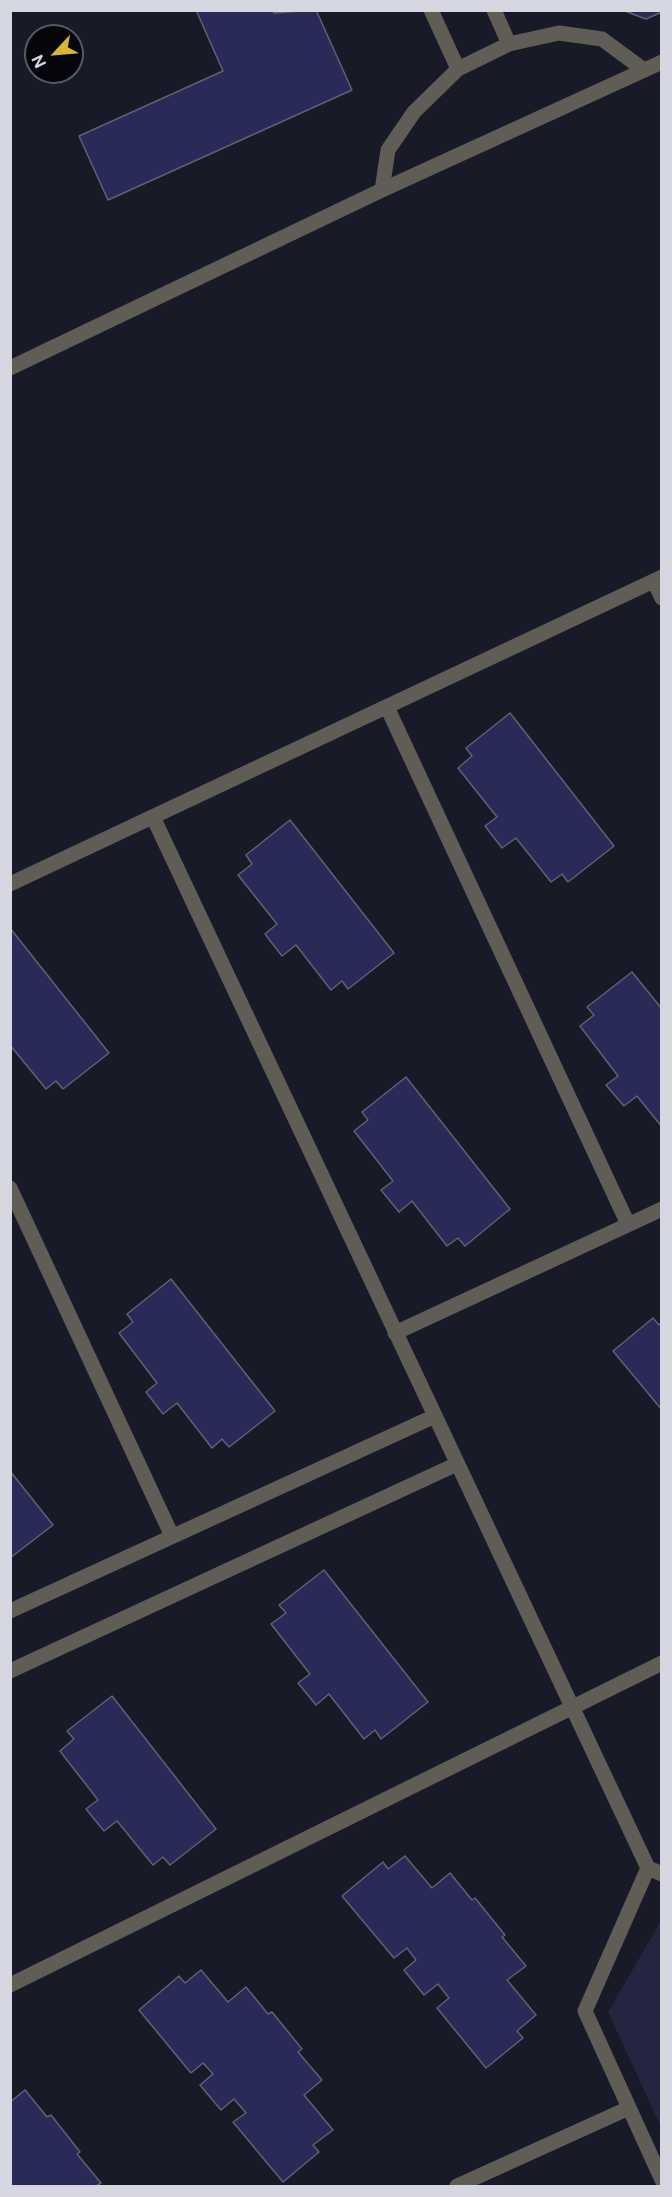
<!DOCTYPE html>
<style>
body{margin:0}
#map{position:relative;width:672px;height:2197px;overflow:hidden;background:#181a28;font-family:"Public Sans",sans-serif}
canvas{display:block}
.frame{position:absolute;inset:0;border:12px solid #d6d7e1;pointer-events:none}
.north{position:absolute;left:24px;top:24px;width:60px;height:60px;box-sizing:border-box;background:#05060b;border:2px solid #595a61;border-radius:50%;rotate:244deg;font-size:16px;font-weight:700;line-height:24px;text-align:center;color:#d6d7e1}
.north::after{content:'';display:block;margin:auto;width:21px;height:27px;background:#d8b434;clip-path:polygon(50% 0,100% 100%,50% 72%,0 100%)}
</style>
<div id="map">
<canvas width="672" height="2197"></canvas>
<div class="frame"></div>
<div class="north">N</div>
</div>
<script>
const context = document.querySelector('canvas').getContext('2d');
context.lineJoin = 'round';
function paint(path, color) {
  context.fillStyle = color;
  context.fill(path, 'evenodd');
}
function toPath(rows) {
  const path = new Path2D();
  for (const r of rows) {
    path.moveTo(r[0], r[1]);
    for (let i = 2; i < r.length; i += 2) path.lineTo(r[i], r[i + 1]);
  }
  return path;
}
function stroke(path, color, width, dash) {
  context.strokeStyle = color;
  context.lineWidth = width;
  context.lineCap = dash ? 'butt' : 'round';
  context.setLineDash(dash || []);
  context.stroke(path);
}
const green = toPath([
 [661,1921,662,1921,661,2127,608,2012]
]);
const building = toPath([
 [196,10,272,10,274,13,316,10,352,90,108,200,79,136,223,71,196,10],
 [622,10,662,10,662,12,646,19,622,10],
 [510,713,614,846,568,882,562,874,551,882,516,838,502,848,485,826,497,817,458,768,472,756,466,748,510,713],
 [290,820,394,953,348,989,342,981,331,990,296,945,282,956,265,934,277,924,238,875,252,864,246,855,290,820],
 [10,928,109,1053,63,1089,56,1081,46,1089,10,1045,10,928],
 [632,972,662,1009,662,1127,637,1096,624,1106,606,1085,618,1076,580,1026,594,1015,587,1007,632,972],
 [406,1077,510,1209,465,1246,458,1238,447,1246,412,1201,399,1212,381,1190,393,1181,354,1131,368,1120,362,1112,406,1077],
 [171,1279,275,1411,229,1447,222,1439,212,1448,177,1403,163,1414,146,1392,157,1383,119,1333,133,1322,127,1314,171,1279],
 [653,1318,659,1325,662,1322,662,1410,613,1351,653,1318],
 [10,1471,53,1525,10,1558,10,1471],
 [324,1570,428,1702,381,1739,375,1730,364,1739,329,1694,316,1705,298,1683,310,1674,271,1624,286,1613,279,1605,324,1570],
 [112,1696,216,1829,170,1865,163,1857,153,1865,117,1821,104,1831,86,1809,98,1800,60,1751,74,1739,67,1731,112,1696],
 [405,1856,432,1888,450,1873,472,1900,475,1898,505,1935,502,1937,526,1966,507,1980,536,2015,517,2031,523,2038,486,2068,437,2008,449,1998,438,1984,424,1995,404,1970,416,1960,407,1948,394,1958,342,1896,383,1862,388,1869,405,1856],
 [201,1970,228,2002,246,1987,268,2014,272,2012,302,2049,298,2052,322,2080,304,2095,333,2130,313,2145,319,2152,283,2182,233,2122,246,2113,234,2099,221,2110,200,2085,213,2074,203,2063,191,2073,139,2010,179,1976,185,1983,201,1970],
 [25,2090,47,2117,51,2115,80,2152,77,2154,101,2183,96,2186,10,2186,10,2102,25,2090]
]);
const street = toPath([
 [431,10,458,69],
 [494,10,509,44],
 [382,190,388,150,414,112,458,69,509,44,559,33,602,39,644,70],
 [10,368,382,190,662,62],
 [654,581,662,598],
 [387,707,628,1224],
 [153,817,648,1868,662,1874],
 [10,884,662,577],
 [10,1188,172,1536],
 [395,1333,662,1209],
 [10,1611,435,1416],
 [10,1671,457,1464],
 [648,1868,585,2011,662,2180],
 [10,1985,662,1663],
 [457,2186,629,2108]
]);
paint(green, '#242540');
paint(building, '#292a57');
stroke(building, '#5f6273', 1.5);
stroke(street, '#5f5d55', 15);
</script>
